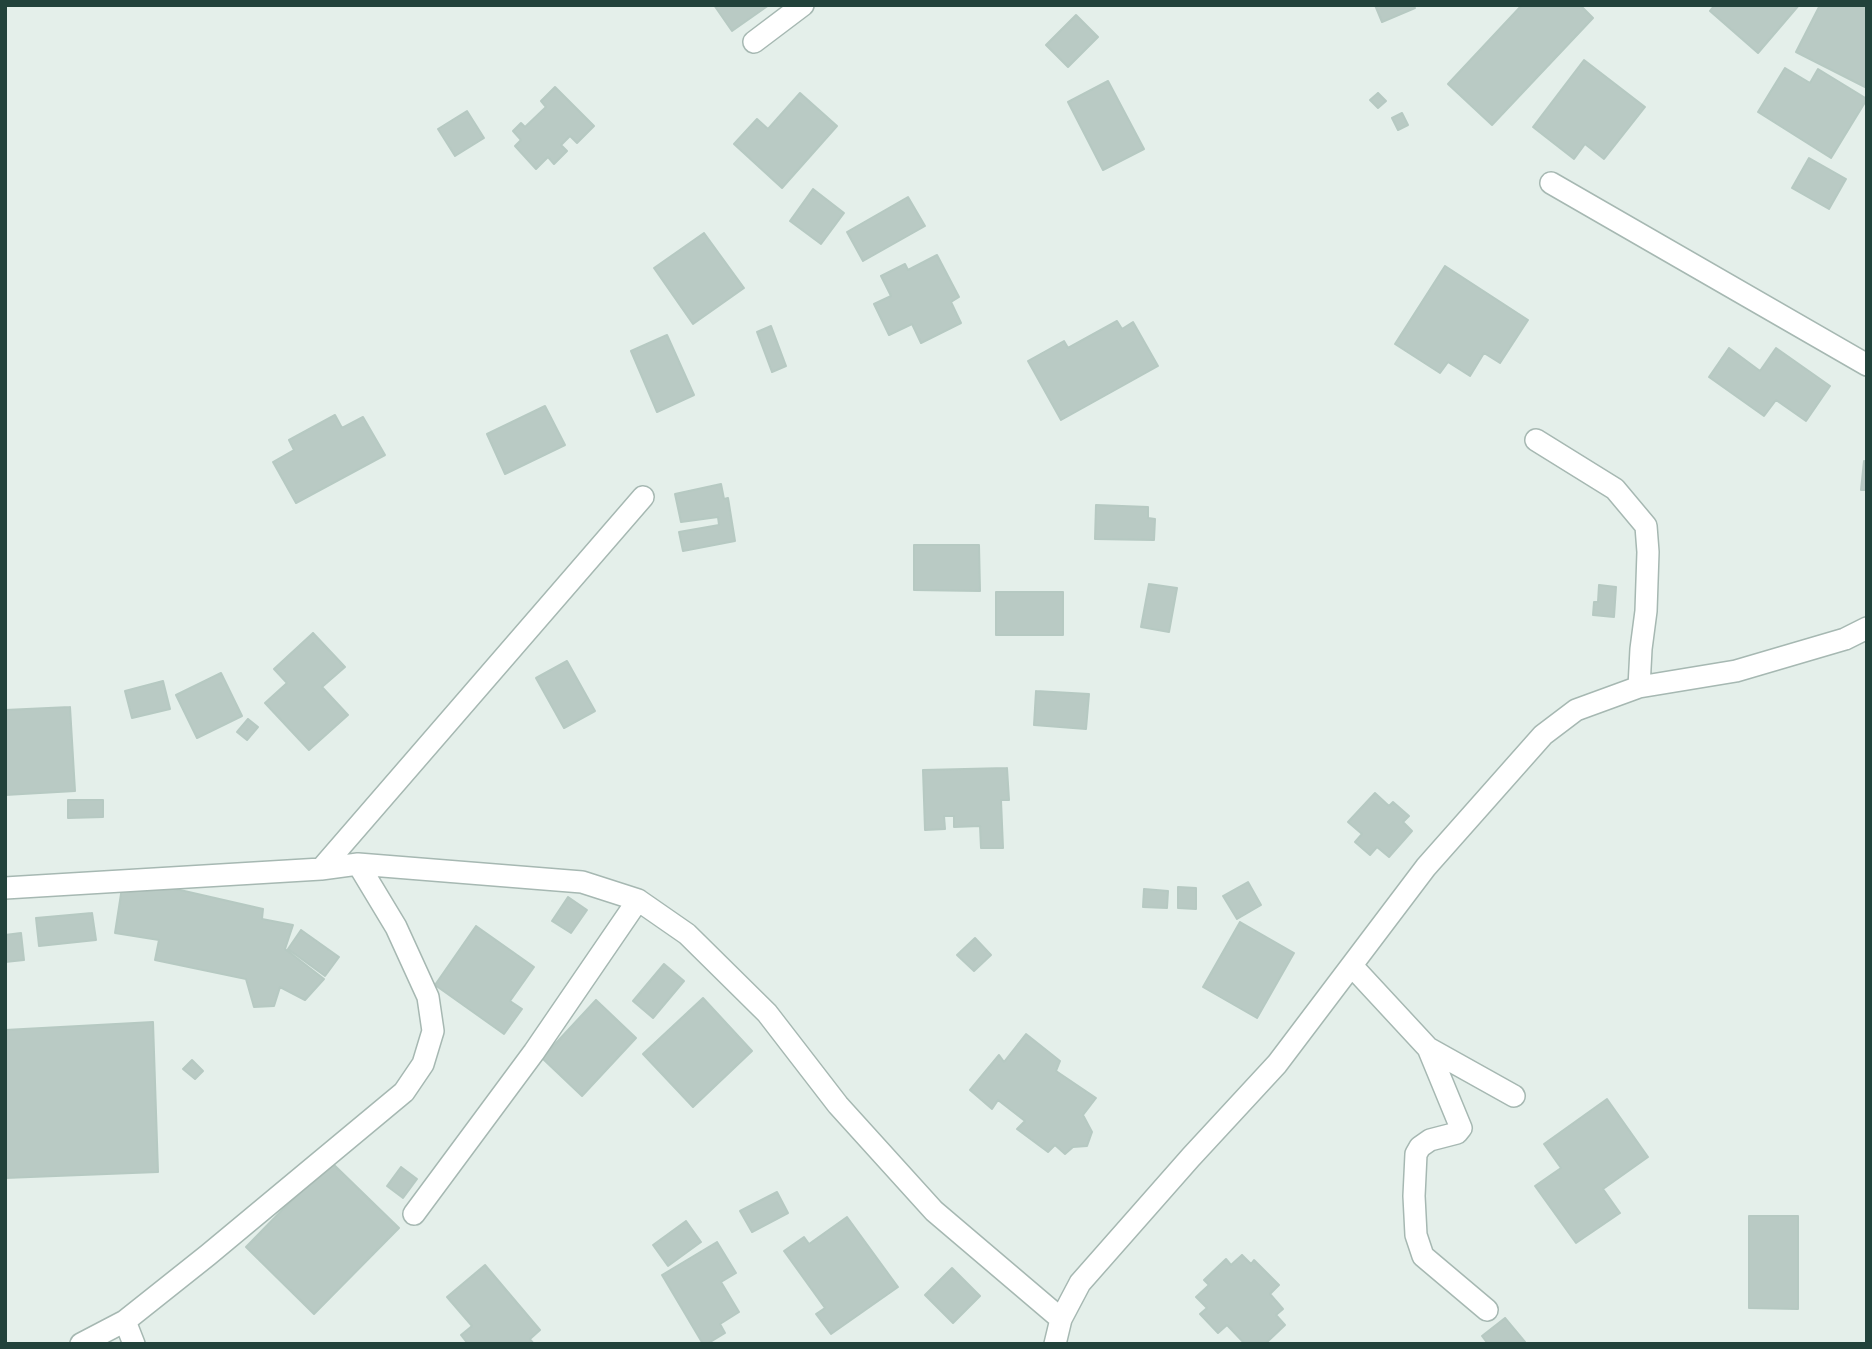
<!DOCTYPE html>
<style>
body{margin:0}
#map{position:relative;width:1872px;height:1349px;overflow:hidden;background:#e4efea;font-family:Montserrat,sans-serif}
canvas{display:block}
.frame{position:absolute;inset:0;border:7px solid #22423b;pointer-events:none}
</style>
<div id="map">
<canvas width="1872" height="1349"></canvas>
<div class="frame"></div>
</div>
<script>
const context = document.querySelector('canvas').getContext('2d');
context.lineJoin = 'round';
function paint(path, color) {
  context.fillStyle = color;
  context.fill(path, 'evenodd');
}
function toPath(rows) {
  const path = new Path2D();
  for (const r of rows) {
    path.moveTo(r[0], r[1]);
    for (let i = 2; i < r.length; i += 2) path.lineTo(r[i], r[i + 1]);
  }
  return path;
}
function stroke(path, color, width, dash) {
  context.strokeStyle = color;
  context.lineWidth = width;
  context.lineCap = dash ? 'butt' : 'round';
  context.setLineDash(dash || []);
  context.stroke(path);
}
const building = toPath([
 [714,5,769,5,732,31,714,5],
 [1375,5,1413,5,1415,8,1382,22,1375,5],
 [1522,5,1580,5,1593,18,1492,125,1448,84,1522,5],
 [1715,5,1799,5,1758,53,1710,11,1715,5],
 [1820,5,1867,5,1867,88,1796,52,1820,5],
 [1076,15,1098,37,1068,67,1046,45,1076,15],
 [1584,60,1645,107,1604,159,1585,144,1574,159,1533,127,1584,60],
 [1785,68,1810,83,1818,69,1867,99,1831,158,1758,112,1785,68],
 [1108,81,1144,149,1103,170,1068,102,1108,81],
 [555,87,594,126,577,143,570,136,561,145,567,151,554,164,548,157,536,169,515,146,521,140,513,131,521,123,525,127,546,107,541,101,555,87],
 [800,93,837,126,782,188,734,144,757,119,768,129,800,93],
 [1378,93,1386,101,1378,108,1370,100,1378,93],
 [467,111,484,138,455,156,438,129,467,111],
 [1402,113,1408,125,1398,130,1392,118,1402,113],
 [1809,158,1846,179,1829,209,1792,188,1809,158],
 [813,189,844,213,821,244,790,221,813,189],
 [908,197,925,226,863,261,847,232,908,197],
 [704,233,744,288,693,324,654,268,704,233],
 [937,255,959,297,951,302,961,323,921,343,912,324,889,335,874,304,891,296,881,276,905,264,908,270,937,255],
 [1445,266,1528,320,1500,363,1484,353,1470,376,1448,362,1440,373,1395,344,1445,266],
 [1117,321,1122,329,1133,322,1158,366,1061,420,1028,361,1064,341,1068,348,1117,321],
 [771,326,786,366,772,372,757,332,771,326],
 [667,335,694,395,657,412,631,351,667,335],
 [1729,348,1760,371,1776,348,1830,386,1806,421,1776,400,1764,416,1709,377,1729,348],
 [545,406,565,445,505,474,487,434,545,406],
 [335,415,342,428,363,417,385,455,296,503,273,462,294,450,289,440,335,415],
 [1864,461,1867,462,1867,490,1861,490,1864,461],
 [721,484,724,499,728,498,735,541,683,551,679,532,719,525,718,517,681,522,675,494,721,484],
 [1096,505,1148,507,1148,518,1155,519,1154,540,1095,539,1096,505],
 [914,545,979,545,980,591,914,590,914,545],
 [1149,584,1177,588,1169,632,1141,627,1149,584],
 [1599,585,1616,587,1614,617,1593,615,1594,602,1598,602,1599,585],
 [996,592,1063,592,1063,635,996,635,996,592],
 [313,633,345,667,322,687,348,715,309,750,265,703,287,683,274,669,313,633],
 [567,661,595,711,564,728,536,678,567,661],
 [221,673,242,716,197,738,176,695,221,673],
 [163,681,170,709,132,718,125,691,163,681],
 [1036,691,1089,694,1086,729,1034,725,1036,691],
 [70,707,75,791,5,795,5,710,70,707],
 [248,719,258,727,247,740,237,732,248,719],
 [1007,768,1009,800,1001,800,1003,848,981,848,980,826,954,827,954,816,944,816,945,829,925,830,923,770,1007,768],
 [1375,793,1389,806,1393,802,1409,816,1403,822,1412,831,1389,857,1377,847,1370,855,1355,842,1362,834,1348,822,1375,793],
 [68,800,103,800,103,817,68,818,68,800],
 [123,881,180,890,263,909,262,919,293,925,285,949,324,979,305,1000,280,987,274,1006,254,1007,246,979,155,960,159,940,115,933,123,881],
 [1248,882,1261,905,1237,919,1223,896,1248,882],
 [1178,887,1196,888,1196,909,1178,908,1178,887],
 [1144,889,1168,891,1167,908,1143,907,1144,889],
 [568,897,587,910,571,933,552,921,568,897],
 [92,913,96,940,39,946,36,918,92,913],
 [1240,922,1294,953,1257,1018,1203,987,1240,922],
 [476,926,534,967,510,1001,522,1009,504,1034,435,985,476,926],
 [301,930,339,957,325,976,288,949,301,930],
 [21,933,24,960,5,962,5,935,21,933],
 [975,938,991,955,974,971,957,955,975,938],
 [664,964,684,981,653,1018,633,1001,664,964],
 [703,998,752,1051,693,1107,643,1054,703,998],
 [596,1000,636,1038,582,1096,542,1058,596,1000],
 [153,1022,158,1172,5,1178,5,1030,153,1022],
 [1026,1034,1060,1061,1056,1071,1096,1098,1083,1115,1092,1132,1087,1146,1073,1147,1065,1154,1055,1145,1048,1152,1017,1129,1025,1121,998,1100,992,1109,970,1090,999,1055,1004,1062,1026,1034],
 [192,1060,203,1071,195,1079,183,1069,192,1060],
 [1607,1099,1648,1157,1603,1189,1620,1213,1576,1243,1535,1186,1561,1168,1544,1144,1607,1099],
 [330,1161,399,1228,314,1314,246,1247,330,1161],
 [401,1167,417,1179,403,1198,387,1186,401,1167],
 [777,1192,788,1213,752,1232,740,1211,777,1192],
 [1749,1216,1798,1216,1798,1309,1749,1308,1749,1216],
 [847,1217,898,1287,831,1334,816,1314,825,1308,784,1251,804,1237,809,1244,847,1217],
 [686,1221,701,1242,668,1266,653,1245,686,1221],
 [717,1242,736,1273,721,1282,739,1312,720,1324,725,1333,707,1344,703,1344,662,1275,717,1242],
 [1242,1255,1251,1264,1254,1260,1279,1285,1270,1294,1283,1309,1276,1315,1285,1325,1265,1344,1245,1344,1227,1325,1218,1333,1200,1314,1207,1308,1196,1297,1209,1285,1204,1280,1226,1259,1231,1265,1242,1255],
 [485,1265,540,1330,530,1339,534,1344,468,1344,461,1335,472,1326,447,1297,485,1265],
 [952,1268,980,1296,953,1323,925,1295,952,1268],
 [1505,1318,1525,1342,1523,1344,1488,1344,1482,1336,1505,1318]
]);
const minor = toPath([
 [754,42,803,5],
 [1551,183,1867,365],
 [1536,440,1615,489,1646,526,1648,552,1646,611,1641,649,1639,687],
 [321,869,643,497],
 [5,888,321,869,358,864,582,882,638,900,687,934,767,1013,838,1105,934,1211,1061,1319],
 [1352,966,1428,1048,1514,1096],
 [1428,1048,1461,1128,1457,1133,1430,1140,1420,1147,1416,1154,1414,1196,1416,1235,1423,1256,1487,1310],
 [414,1214,534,1052,638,900],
 [125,1321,134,1344],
 [81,1344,125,1321,208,1255,404,1092,423,1064,433,1031,428,997,396,927,358,864],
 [1055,1344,1061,1319,1080,1283,1191,1157,1277,1064,1426,867,1543,735,1576,710,1639,687,1736,671,1845,639,1867,628]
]);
paint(building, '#b9cac4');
stroke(building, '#b6c9c2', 2);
stroke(minor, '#a6b8b2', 24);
stroke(minor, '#fff', 21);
</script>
